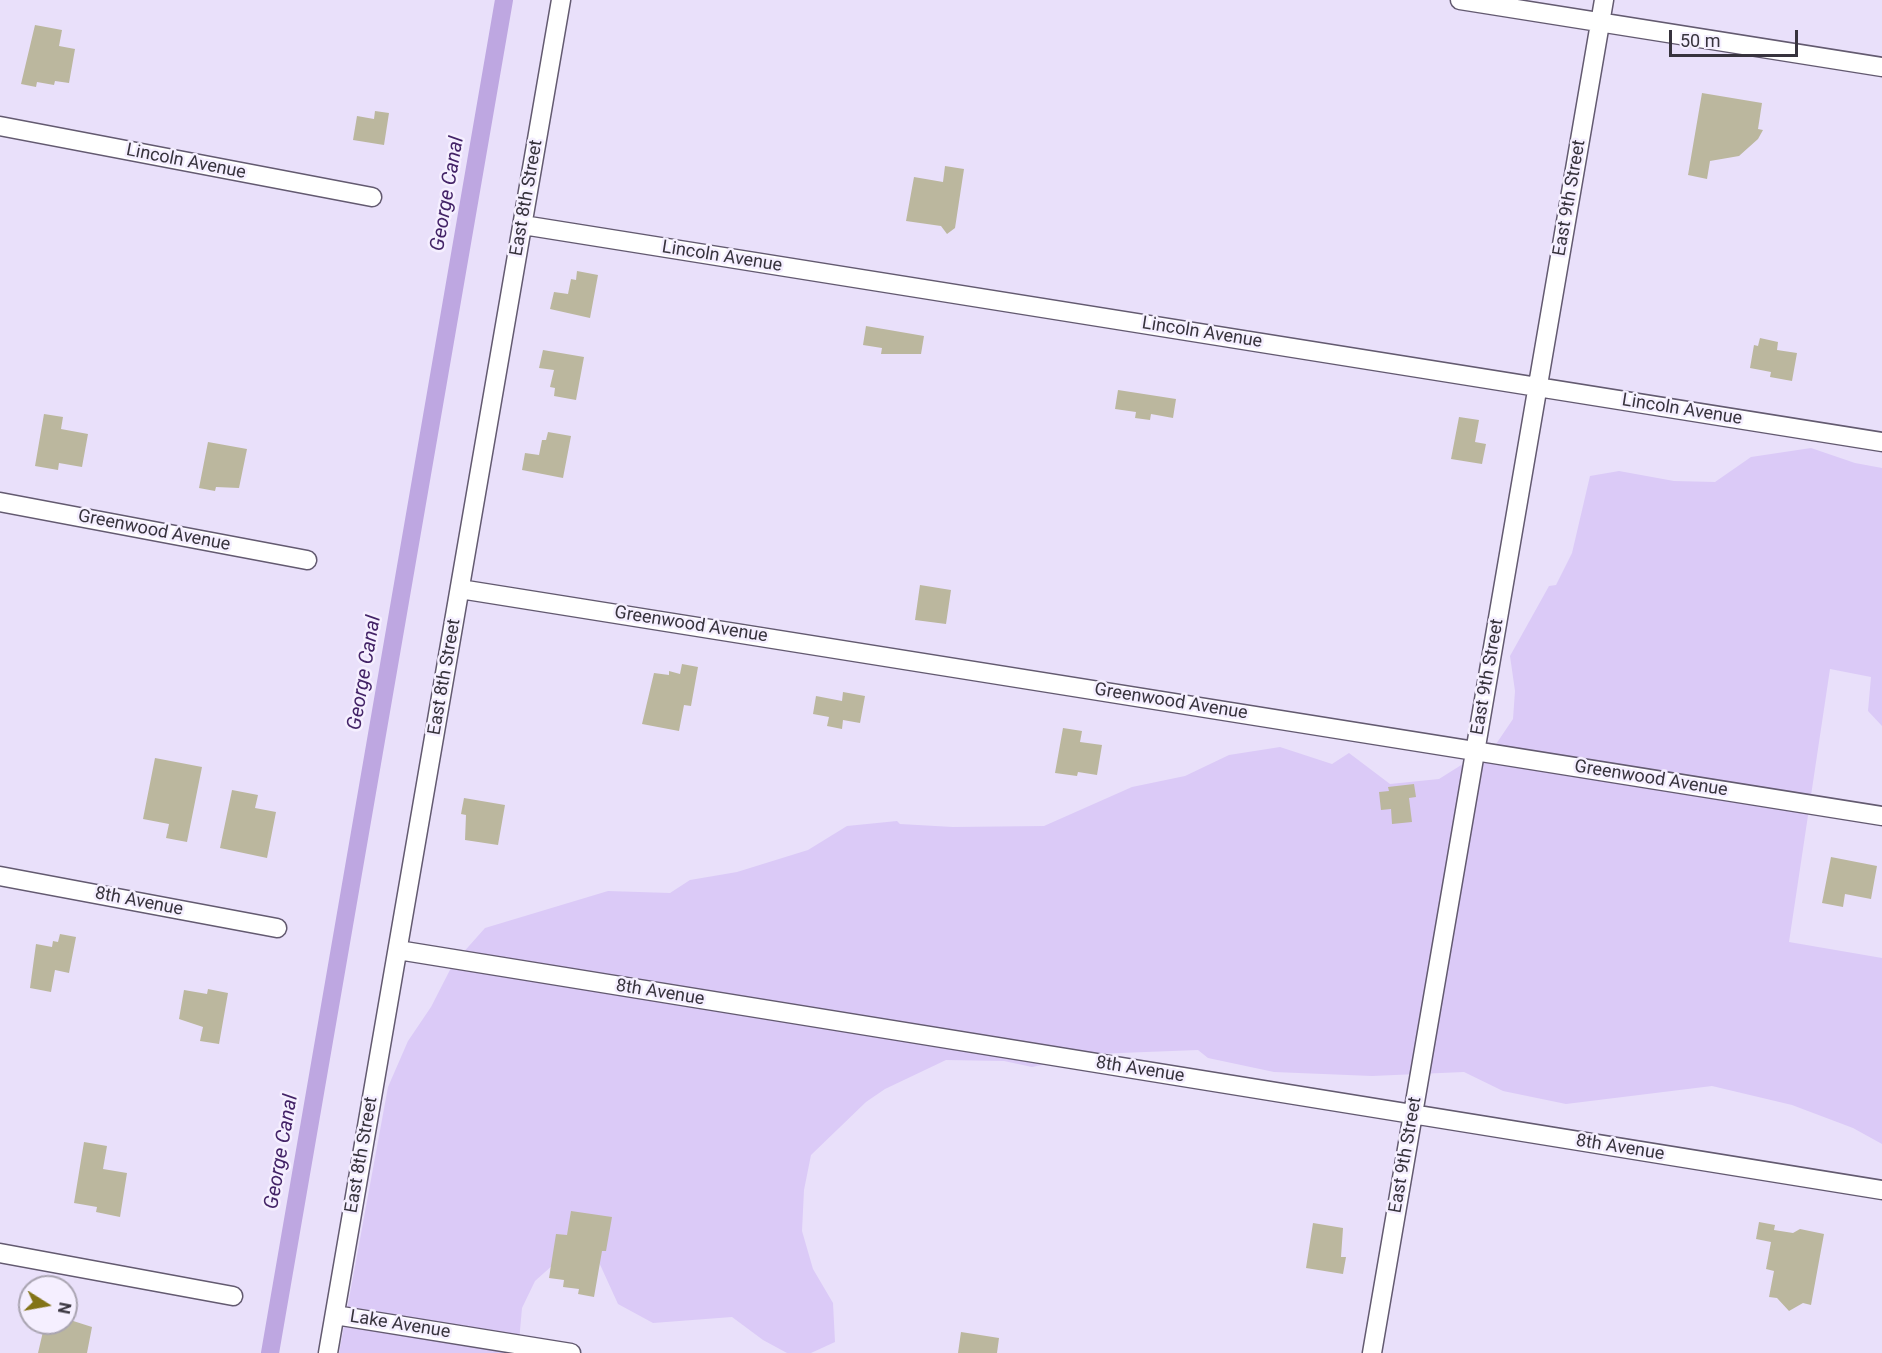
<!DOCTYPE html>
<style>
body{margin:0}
#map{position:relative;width:1882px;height:1353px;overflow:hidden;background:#e9e0fa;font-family:Roboto,sans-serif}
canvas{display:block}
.north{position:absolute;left:18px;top:1275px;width:60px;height:60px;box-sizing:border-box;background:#f5efff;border:2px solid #a9a4b1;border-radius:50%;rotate:101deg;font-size:16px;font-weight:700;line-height:24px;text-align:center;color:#37333d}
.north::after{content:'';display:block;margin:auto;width:21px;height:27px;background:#837417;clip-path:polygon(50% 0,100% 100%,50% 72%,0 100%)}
.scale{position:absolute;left:1669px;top:30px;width:129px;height:27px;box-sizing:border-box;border:3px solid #37333d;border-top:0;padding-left:8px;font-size:18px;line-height:21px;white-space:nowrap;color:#37333d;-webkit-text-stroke:4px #f5efff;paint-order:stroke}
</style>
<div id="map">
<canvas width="1882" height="1353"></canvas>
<div class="north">N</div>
<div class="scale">50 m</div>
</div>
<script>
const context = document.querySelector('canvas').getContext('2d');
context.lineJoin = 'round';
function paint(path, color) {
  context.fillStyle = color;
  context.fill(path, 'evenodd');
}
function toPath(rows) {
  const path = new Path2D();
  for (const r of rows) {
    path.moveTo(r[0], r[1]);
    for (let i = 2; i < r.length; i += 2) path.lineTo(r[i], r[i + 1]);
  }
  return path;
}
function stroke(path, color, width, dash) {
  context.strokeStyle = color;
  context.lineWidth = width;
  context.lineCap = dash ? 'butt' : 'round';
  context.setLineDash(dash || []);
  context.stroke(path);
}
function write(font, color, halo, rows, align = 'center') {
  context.font = font + ' Roboto,sans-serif';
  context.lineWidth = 5;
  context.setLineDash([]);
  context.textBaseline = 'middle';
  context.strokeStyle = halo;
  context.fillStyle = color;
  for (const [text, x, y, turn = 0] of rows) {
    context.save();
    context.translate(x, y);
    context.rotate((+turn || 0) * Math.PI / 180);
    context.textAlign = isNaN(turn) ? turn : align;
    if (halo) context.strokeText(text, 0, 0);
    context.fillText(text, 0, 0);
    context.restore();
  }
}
const green = toPath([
 [1811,448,1855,463,1882,468,1882,726,1868,711,1871,677,1830,669,1789,942,1882,958,1882,1144,1853,1128,1792,1105,1712,1086,1566,1104,1503,1091,1464,1072,1372,1076,1274,1072,1208,1058,1198,1050,1094,1054,1032,1067,1004,1061,946,1060,885,1089,866,1102,811,1155,804,1190,802,1231,813,1269,833,1303,835,1342,811,1353,787,1353,763,1340,732,1317,653,1323,618,1304,597,1258,554,1264,535,1281,522,1308,518,1353,339,1353,388,1087,408,1041,431,1007,453,964,485,928,608,891,670,893,690,880,737,872,808,850,847,826,897,821,900,824,953,827,1044,826,1132,787,1185,776,1229,755,1280,747,1332,764,1349,753,1390,784,1439,779,1474,757,1492,750,1513,719,1515,691,1510,656,1549,586,1556,585,1572,553,1590,476,1619,471,1674,481,1715,482,1751,457]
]);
const canal = toPath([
 [270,1353,504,0]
]);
const building = toPath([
 [35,25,62,30,59,46,75,49,69,83,55,81,54,85,37,82,36,87,21,84],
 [1702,93,1762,103,1758,129,1763,130,1758,139,1739,156,1710,161,1707,179,1688,175],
 [375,111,389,113,384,145,353,140,357,116,374,119],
 [945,166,964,169,955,228,947,234,941,226,906,221,914,177,943,182],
 [577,271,598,275,590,318,550,309,554,292,568,294,571,279,576,280],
 [866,326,924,336,921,354,881,354,882,348,863,345],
 [1760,338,1778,342,1777,350,1797,353,1792,381,1770,377,1771,372,1750,368,1754,345,1758,346],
 [543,350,584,357,576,400,554,396,555,388,550,387,554,370,539,368],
 [1118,390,1176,399,1173,418,1151,414,1150,420,1135,418,1136,412,1115,409],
 [44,414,63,417,61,429,88,434,82,467,59,463,58,470,35,466],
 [1459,417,1479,420,1475,442,1486,444,1482,464,1451,459],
 [548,432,571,436,563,478,522,470,525,453,539,455,542,440,546,440],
 [208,442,247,449,239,488,216,487,215,491,199,488],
 [920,585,951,590,946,624,915,620],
 [682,664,698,667,691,706,684,705,679,731,642,724,654,673,669,675,669,671,680,674],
 [843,692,865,696,860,723,843,720,842,729,827,726,829,717,813,714,816,696,842,701],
 [1063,728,1082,731,1080,742,1102,745,1097,775,1078,772,1077,776,1055,773],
 [155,758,202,767,187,842,166,838,169,824,143,819],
 [1414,784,1416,797,1409,798,1412,822,1392,824,1391,809,1381,810,1379,792,1389,791,1388,787],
 [232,790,258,795,255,808,276,812,267,858,220,848],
 [464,798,505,805,498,845,465,840,466,815,461,814],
 [1831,857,1877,866,1871,899,1845,894,1843,907,1822,903],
 [60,934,76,937,69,973,55,970,51,992,30,988,36,944,52,947,53,941,58,942],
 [208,989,228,993,219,1044,200,1041,203,1027,179,1019,184,990,207,994],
 [84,1142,107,1146,103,1169,127,1173,120,1217,96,1212,97,1207,74,1203],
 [571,1211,612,1217,606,1251,602,1251,594,1297,578,1294,579,1289,563,1287,564,1280,549,1278,556,1234,567,1235],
 [1759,1222,1775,1225,1774,1230,1793,1233,1800,1229,1824,1234,1811,1305,1803,1303,1789,1311,1777,1298,1769,1297,1774,1271,1766,1269,1771,1242,1756,1239],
 [1313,1223,1343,1228,1341,1257,1346,1257,1343,1274,1306,1268],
 [67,1319,92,1327,87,1353,38,1353,45,1323,66,1323],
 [961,1332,999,1338,997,1353,958,1353]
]);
const minor = toPath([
 [1460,0,1882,67],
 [0,126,372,197],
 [523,225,1882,442],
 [0,502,307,560],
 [460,589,1882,816],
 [0,876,277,928],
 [398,950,1882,1190],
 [0,1253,233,1296],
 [335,1315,571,1353],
 [328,1353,561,0],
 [1372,1353,1604,0]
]);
const streetNames = [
 ["Lincoln Avenue",186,162,11],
 ["East 8th Street",527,198,-80],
 ["East 9th Street",1570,198,-80],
 ["Lincoln Avenue",722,257,9],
 ["Lincoln Avenue",1202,333,9],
 ["Lincoln Avenue",1682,410,9],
 ["Greenwood Avenue",154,531,11],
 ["Greenwood Avenue",691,625,9],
 ["East 8th Street",445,677,-80],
 ["East 9th Street",1488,677,-80],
 ["Greenwood Avenue",1171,702,9],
 ["Greenwood Avenue",1651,779,9],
 ["8th Avenue",139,902,11],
 ["8th Avenue",660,993,9],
 ["8th Avenue",1140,1070,9],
 ["8th Avenue",1620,1148,9],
 ["East 8th Street",362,1155,-80],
 ["East 9th Street",1406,1155,-80],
 ["Lake Avenue",400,1325,9]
];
const waterNames = [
 ["George Canal",448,194,-80],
 ["George Canal",365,673,-80],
 ["George Canal",282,1152,-80]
];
paint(green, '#dbcaf7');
stroke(canal, '#bea7e1', 18);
paint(building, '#bbb79e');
stroke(minor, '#635a70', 21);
stroke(minor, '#fff', 18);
write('18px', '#37333d', '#f5efff', streetNames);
write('italic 20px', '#432367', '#f5efff', waterNames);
</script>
